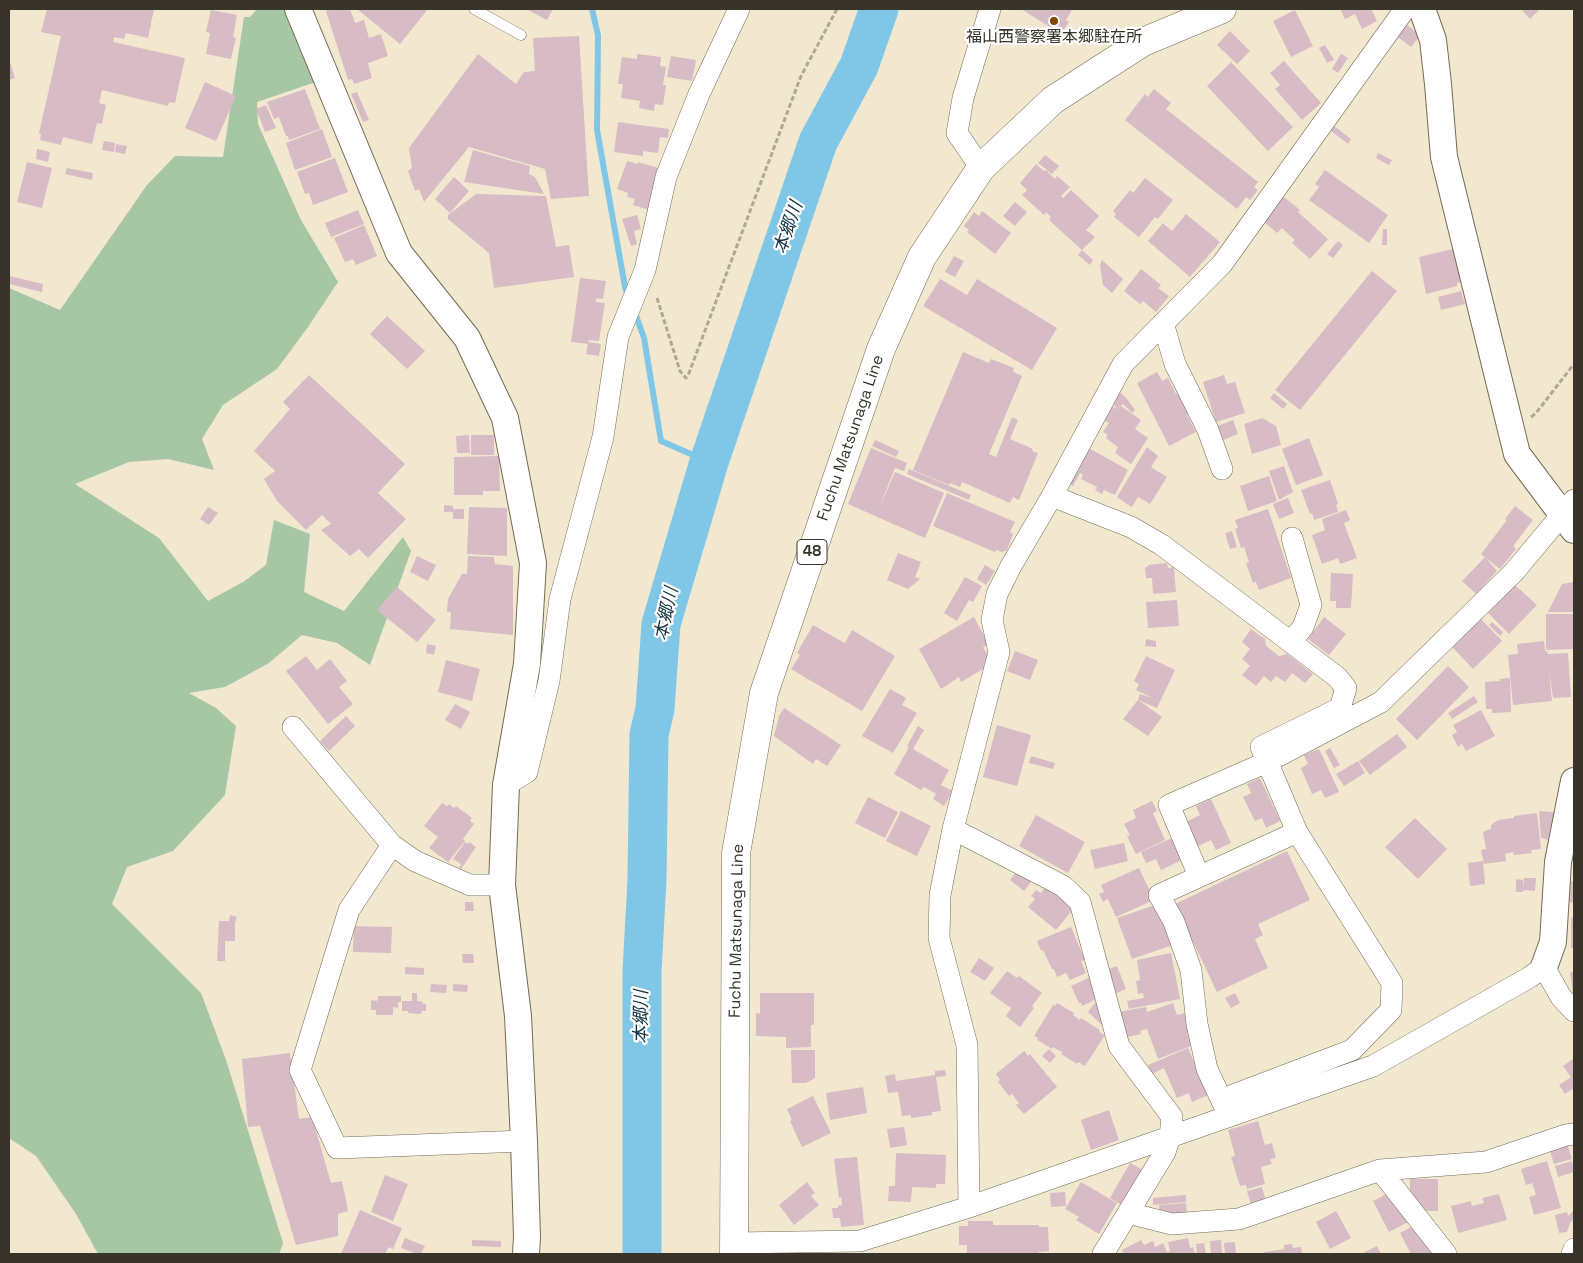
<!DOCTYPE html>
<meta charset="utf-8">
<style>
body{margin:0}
#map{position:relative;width:1583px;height:1263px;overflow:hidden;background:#f2e8cf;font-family:"Space Grotesk",sans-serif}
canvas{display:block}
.frame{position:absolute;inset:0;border:10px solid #38342a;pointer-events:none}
</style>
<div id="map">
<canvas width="1583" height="1263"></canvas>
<div class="frame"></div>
</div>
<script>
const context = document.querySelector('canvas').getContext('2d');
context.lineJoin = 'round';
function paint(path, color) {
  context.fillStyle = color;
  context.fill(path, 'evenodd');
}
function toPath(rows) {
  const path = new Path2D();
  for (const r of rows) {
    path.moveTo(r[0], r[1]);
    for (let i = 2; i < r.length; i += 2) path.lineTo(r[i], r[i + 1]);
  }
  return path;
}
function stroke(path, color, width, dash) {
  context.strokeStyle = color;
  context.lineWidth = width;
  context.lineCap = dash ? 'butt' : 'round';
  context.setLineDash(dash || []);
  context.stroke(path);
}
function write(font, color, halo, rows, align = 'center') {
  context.font = font + ' "Space Grotesk","Noto Sans JP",sans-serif';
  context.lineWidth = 4.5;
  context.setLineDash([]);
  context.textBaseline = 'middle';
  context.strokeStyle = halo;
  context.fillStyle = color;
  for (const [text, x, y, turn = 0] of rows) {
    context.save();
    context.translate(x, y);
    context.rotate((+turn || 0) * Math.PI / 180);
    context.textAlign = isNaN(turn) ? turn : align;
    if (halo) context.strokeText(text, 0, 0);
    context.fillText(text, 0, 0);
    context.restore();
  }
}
const green = toPath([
 [257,9,287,9,316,82,257,102,258,124,301,220,338,282,308,327,277,369,223,405,202,439,214,470,168,459,129,462,75,484,159,538,208,601,243,582,266,565,274,520,310,534,304,592,344,611,403,537,411,551,370,665,337,643,302,635,269,663,225,687,189,693,216,708,236,726,225,795,173,851,127,867,112,904,201,993,226,1060,283,1243,279,1254,98,1254,76,1214,36,1156,9,1138,9,288,60,310,147,185,175,156,223,157,244,17,250,17]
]);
const stream = toPath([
 [592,9,598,35,597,130,625,287,628,296],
 [635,313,644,338,661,441,709,462]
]);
const river = toPath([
 [642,1254,642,972,647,879,649,735,655,709,661,624,709,462,818,142,859,66,879,9]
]);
const building = toPath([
 [47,9,154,9,148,38,126,33,124,39,114,37,113,42,185,58,175,103,169,102,168,106,102,90,99,103,106,105,102,124,97,123,92,144,63,137,61,145,40,140,41,134,39,133,61,36,41,32],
 [332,9,350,9,355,23,364,20,369,38,381,34,388,56,368,63,372,78,354,84,352,79,348,80,326,11],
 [357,9,428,9,400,44],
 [526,9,553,9,547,20],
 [1021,9,1069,9,1072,10,1066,20,1069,22,1061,34],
 [1340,9,1371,9,1377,21,1362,29,1355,14,1345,19],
 [1521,9,1540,9,1530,19],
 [211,10,237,15,233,37,236,38,231,59,206,54,210,33,206,32],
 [1295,10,1313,46,1291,57,1273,21],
 [1404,22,1420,36,1411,47,1394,34],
 [1230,31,1250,51,1237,64,1217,45],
 [579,36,589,196,551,199,545,169,469,147,424,202,419,189,415,191,408,171,412,168,409,148,478,54,516,84,524,72,535,71,533,38],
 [1325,45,1334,60,1327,63,1319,48],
 [637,54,661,57,660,66,666,67,663,85,666,85,663,105,655,104,654,111,639,108,640,101,621,98,623,84,618,84,622,57,637,59],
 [1341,54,1348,58,1338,73,1332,69],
 [671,56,696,60,692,81,667,77],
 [9,59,15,78,9,80],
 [1284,61,1321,103,1302,120,1275,89,1280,85,1270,73],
 [1231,62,1293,127,1268,151,1207,86],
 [205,82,236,96,216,141,185,128],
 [305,89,320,129,289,140,288,136,286,136,279,117,274,119,267,102],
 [1154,89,1171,103,1166,109,1258,182,1254,187,1258,190,1250,200,1246,197,1237,209,1125,120,1145,94,1148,97],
 [357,92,369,120,363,122,351,94],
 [266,105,276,128,265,132,256,109],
 [618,122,669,129,668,138,660,137,658,153,643,151,643,156,614,152],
 [1334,126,1351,139,1348,144,1331,131],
 [322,129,332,157,295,170,286,143],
 [104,141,115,143,114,152,102,150],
 [116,144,127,146,125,154,115,152],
 [37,149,50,152,48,162,36,159],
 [473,150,530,166,529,174,535,177,544,194,464,182],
 [1378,153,1392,160,1389,165,1376,158],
 [1045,155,1059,166,1052,174,1038,163],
 [335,158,348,192,313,205,309,193,305,194,297,172],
 [627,161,638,164,638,162,662,169,649,210,633,205,635,199,627,197,628,193,617,189],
 [27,162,52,168,42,208,17,202],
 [1036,164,1044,171,1046,170,1055,179,1057,176,1070,187,1061,196,1063,198,1071,190,1099,216,1086,230,1095,237,1082,250,1049,220,1051,217,1046,212,1044,215,1022,195,1027,190,1020,183],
 [67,168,93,173,92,180,65,174],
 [1325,170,1388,215,1369,243,1309,200,1319,187,1315,184],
 [454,177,469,191,450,213,435,199],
 [1145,178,1173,200,1158,219,1155,217,1139,237,1114,217,1116,214,1113,211,1130,190,1133,193],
 [476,194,546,196,556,247,569,245,574,277,494,288,489,253,448,219,448,215],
 [1284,197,1300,210,1298,212,1328,239,1310,259,1292,243,1295,240,1282,228,1277,233,1263,221],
 [1015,202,1027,212,1015,226,1003,216],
 [358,210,364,224,331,237,325,223],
 [982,211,1011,233,995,254,967,232,969,230,964,226,974,212,979,216],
 [1186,214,1220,242,1190,277,1148,241,1163,223,1172,231],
 [637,215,641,229,634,231,637,244,631,246,622,219],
 [364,225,377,256,356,265,353,259,345,262,334,238],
 [1383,229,1387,229,1387,245,1382,245],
 [1338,241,1343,245,1333,258,1327,254],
 [1453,249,1461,282,1457,283,1457,286,1426,294,1419,257],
 [1082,250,1093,260,1090,265,1078,255],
 [954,256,964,261,955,277,945,272],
 [1102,260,1123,279,1112,293,1103,285,1100,265],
 [1141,269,1161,285,1158,288,1169,296,1156,312,1143,301,1140,304,1124,291],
 [1372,271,1397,291,1300,410,1275,390],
 [9,276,43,284,42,292,9,284],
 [580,278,606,281,603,299,596,298,596,302,605,303,599,341,589,340,588,342,601,344,599,356,586,354,588,344,571,342],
 [940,279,967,295,977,279,1057,328,1032,370,923,306],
 [1461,291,1465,304,1441,310,1438,297],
 [387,316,425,351,407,369,370,334],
 [963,352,989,363,991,359,1014,368,1013,372,1022,376,989,454,996,457,1012,417,1018,420,1010,439,1033,449,1032,451,1038,453,1019,500,1013,497,1010,503,962,482,960,487,950,483,949,485,913,470],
 [1157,372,1162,381,1168,378,1176,394,1180,392,1190,413,1187,415,1196,432,1169,446,1137,383],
 [309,375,405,464,378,493,406,519,368,558,359,549,350,556,321,530,331,524,322,515,306,530,277,501,264,479,275,471,254,451,290,409,283,402],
 [1224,375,1227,384,1235,382,1245,413,1216,422,1203,382],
 [1119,391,1128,400,1135,410,1132,413,1123,404,1121,406,1141,420,1135,429,1148,438,1131,464,1115,453,1118,447,1106,438,1108,435,1103,432,1109,423,1102,419,1110,405,1119,410,1110,402],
 [1274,393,1287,404,1283,409,1270,398],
 [1262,418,1276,426,1281,445,1252,454,1244,424],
 [1233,420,1238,434,1223,440,1218,426],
 [469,435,470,453,457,453,456,436],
 [471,435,494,435,494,455,471,455],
 [1309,438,1323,475,1296,485,1282,449],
 [875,440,899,451,896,457,872,446],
 [1087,447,1128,470,1115,495,1104,490,1102,494,1095,490,1097,487,1081,479,1083,475,1080,473,1073,486,1068,483],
 [1147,447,1158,456,1151,467,1167,477,1150,504,1138,497,1132,507,1117,497],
 [871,448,907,463,904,471,895,468,877,513,895,472,944,493,925,538,848,504],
 [499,456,500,491,483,491,483,495,454,495,454,457],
 [1284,466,1293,492,1279,500,1269,471],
 [909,469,971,495,969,500,907,474],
 [1269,476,1277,501,1248,511,1240,486],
 [1330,480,1338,504,1336,505,1338,512,1314,520,1312,513,1310,514,1301,490],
 [947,493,1015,522,1010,532,1013,534,1007,550,1002,552,996,550,995,552,933,526],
 [1288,498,1294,513,1279,519,1273,504],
 [444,505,453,506,453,509,464,509,464,519,453,519,453,512,444,512],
 [1515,506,1533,520,1513,546,1516,549,1500,569,1481,554,1507,520,1505,519],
 [208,507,218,513,209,525,200,519],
 [469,507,507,508,507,556,467,554],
 [1268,509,1291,578,1259,590,1256,582,1253,583,1246,563,1249,562,1244,547,1241,548,1235,529,1238,528,1235,520],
 [1346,510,1350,520,1344,523,1357,558,1340,564,1338,558,1322,564,1312,535,1325,530,1322,519],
 [1232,531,1237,547,1230,549,1225,533],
 [898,553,921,562,915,577,920,579,908,589,887,580],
 [417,556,436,565,428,581,410,572],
 [468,556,494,557,495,564,513,566,513,635,450,629,451,612,447,612,448,599,462,574,467,574],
 [1485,557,1497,571,1476,594,1462,581],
 [1167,563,1168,568,1174,567,1176,592,1153,594,1152,578,1146,578,1145,567,1148,567,1148,565],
 [985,565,995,571,986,585,977,579],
 [1331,573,1353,574,1351,608,1336,608,1336,601,1330,601],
 [965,577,982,586,973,602,969,600,957,621,944,613],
 [1574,582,1574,612,1548,612,1562,584],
 [1515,585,1537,605,1509,634,1488,613],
 [397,587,436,620,417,642,377,610],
 [1177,600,1179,626,1148,628,1146,602],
 [1546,614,1574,614,1574,649,1546,650],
 [974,617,989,645,983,647,990,659,990,665,961,682,959,677,941,689,919,649],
 [1324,617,1346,634,1329,655,1308,639],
 [1481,619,1502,641,1473,669,1452,647],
 [1492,622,1503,632,1500,636,1489,625],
 [813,625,845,643,852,630,895,656,862,711,791,669,800,655,797,653],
 [1251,629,1265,639,1266,646,1279,656,1287,654,1313,674,1305,683,1292,673,1285,682,1276,676,1271,682,1264,676,1256,686,1242,675,1250,666,1242,659,1250,649,1242,642],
 [1146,639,1156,641,1156,647,1145,646],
 [1544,641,1545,651,1547,651,1548,654,1568,653,1571,697,1553,698,1549,669,1552,701,1513,705,1508,655,1518,654,1517,644],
 [427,644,436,646,434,655,426,653],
 [1015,651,1038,660,1030,680,1007,671],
 [306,656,317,670,330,659,347,681,339,687,353,704,328,724,286,671],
 [1146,656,1175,670,1157,708,1138,700,1162,717,1148,736,1123,719,1138,700,1140,694,1153,698,1136,690,1139,684,1134,681],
 [446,660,480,669,472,701,438,692],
 [1448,666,1469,687,1417,740,1396,719],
 [1510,678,1511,712,1492,713,1492,709,1486,709,1485,682,1500,681,1500,679],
 [890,689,906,698,902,705,917,713,893,753,862,736],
 [1474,696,1478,702,1452,719,1448,713],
 [455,704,470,712,461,729,445,720],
 [784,708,841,745,827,766,816,759,813,764,774,736,779,716],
 [1481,710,1495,736,1466,751,1462,744,1458,747,1452,735,1457,732,1453,725],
 [346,716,355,726,329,751,320,741],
 [997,725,1031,735,1017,786,983,777],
 [918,726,924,730,913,749,949,770,941,785,953,791,944,806,933,799,936,794,924,787,921,790,894,774,909,747,907,746],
 [1397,734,1407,747,1370,775,1359,761],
 [1330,748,1340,765,1334,768,1325,751],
 [1319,749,1339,792,1325,798,1321,790,1312,794,1301,768,1308,764,1304,755],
 [1031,756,1055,763,1053,769,1029,763],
 [1358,761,1365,773,1344,786,1336,774],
 [1260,778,1280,821,1266,828,1262,818,1255,821,1243,797,1251,793,1247,784],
 [868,797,898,812,885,838,855,823],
 [1211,799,1231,843,1216,850,1211,840,1198,846,1186,822,1200,815,1196,806],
 [1152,801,1157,811,1153,813,1165,840,1136,854,1127,836,1130,835,1124,824,1136,818,1133,810],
 [442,803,447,806,449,804,454,808,456,806,472,818,470,821,474,824,463,839,465,841,448,862,429,848,438,837,424,826],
 [901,811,931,826,917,856,886,841],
 [1539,811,1554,812,1548,840,1541,838],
 [1537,813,1541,849,1531,850,1532,853,1514,855,1513,852,1505,854,1506,861,1484,864,1481,850,1486,849,1483,832,1491,829,1491,825,1498,820,1514,818,1514,816],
 [1036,815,1085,842,1068,873,1019,846],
 [1415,818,1447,849,1418,879,1385,847],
 [1172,838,1182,860,1161,870,1156,859,1146,863,1141,852],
 [465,842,468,844,469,842,476,847,461,869,459,868,461,864,453,859],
 [1124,843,1128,861,1095,869,1090,850],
 [1287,851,1310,900,1258,924,1263,935,1255,939,1268,968,1217,992,1175,904],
 [1483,861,1485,884,1470,886,1468,863],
 [1019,868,1033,879,1024,891,1010,880],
 [1139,868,1154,900,1116,917,1108,899,1103,902,1099,894,1104,892,1101,885],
 [1524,878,1536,878,1535,891,1523,890],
 [1516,879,1523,880,1523,892,1516,892],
 [1567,880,1574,882,1574,903,1564,901],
 [1046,886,1074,908,1056,930,1028,907,1035,899,1031,896,1036,890,1041,893],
 [465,902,473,902,474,911,465,911],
 [1158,904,1173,945,1132,959,1117,918],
 [230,915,237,917,235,923,235,941,225,941,225,961,217,961,219,921,229,921],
 [1574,917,1574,948,1571,948,1571,918],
 [354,926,392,927,391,953,353,952],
 [1071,927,1085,960,1081,961,1086,973,1070,980,1066,973,1057,977,1054,969,1052,969,1043,950,1041,951,1037,941],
 [1171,953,1180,999,1129,1009,1127,1001,1144,998,1143,993,1138,994,1136,981,1140,980,1137,960],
 [462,954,473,954,474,963,463,963],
 [979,958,994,968,985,981,970,972],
 [1117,966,1126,989,1112,995,1103,971],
 [405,967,424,968,424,975,405,974],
 [1007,971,1017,978,1019,976,1042,993,1032,1006,1034,1008,1020,1027,1006,1016,1011,1008,990,993],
 [1570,972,1574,972,1574,995,1573,995],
 [1090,977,1097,999,1082,1006,1081,1003,1079,1003,1071,986],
 [431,984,447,985,446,993,430,992],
 [453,984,468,985,467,992,453,991],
 [412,993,417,993,417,1001,423,1002,423,1004,426,1004,426,1011,422,1011,421,1014,408,1013,408,1011,402,1011,402,1001,412,1001],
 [760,993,814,993,814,1025,811,1025,811,1047,786,1048,786,1037,756,1036,756,1013,760,1014],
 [1235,993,1240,1003,1231,1008,1225,998],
 [378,996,401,996,401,1002,398,1002,398,1008,393,1007,393,1015,376,1015,376,1010,371,1010,371,1000,377,1001],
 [1097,1000,1103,1026,1088,1012],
 [1057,1003,1074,1013,1073,1015,1080,1020,1081,1018,1100,1030,1099,1032,1105,1035,1085,1066,1078,1062,1077,1064,1061,1054,1063,1053,1053,1047,1052,1049,1037,1040,1038,1038,1034,1036,1053,1005,1055,1006],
 [1173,1003,1177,1015,1185,1013,1191,1032,1187,1033,1191,1046,1158,1059,1147,1029,1140,1031,1141,1034,1127,1037,1118,1012,1146,1007,1147,1012],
 [1188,1048,1208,1095,1192,1102,1189,1093,1177,1098,1164,1068,1152,1074,1148,1065,1160,1060,1162,1065,1160,1060],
 [1049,1049,1056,1056,1050,1063,1042,1056],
 [791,1050,815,1050,815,1078,806,1083,792,1083],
 [1024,1051,1028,1056,1030,1054,1057,1087,1024,1114,1016,1105,1019,1103,1012,1094,1009,1096,998,1082,1000,1080,996,1074],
 [290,1053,299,1119,312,1117,331,1183,342,1181,348,1211,338,1214,338,1236,296,1245,260,1126,248,1127,242,1059],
 [1574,1058,1574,1088,1565,1094,1559,1085,1571,1077,1563,1066],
 [945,1070,946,1076,936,1077,941,1111,932,1112,932,1115,911,1118,911,1115,902,1116,898,1092,888,1093,885,1076,895,1074,896,1081,935,1075,935,1071],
 [863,1087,867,1113,830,1120,826,1093],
 [813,1096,831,1133,802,1147,790,1121,792,1120,787,1109],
 [1109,1110,1119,1140,1091,1150,1081,1120],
 [1258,1121,1265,1145,1272,1143,1276,1158,1270,1159,1272,1164,1261,1167,1265,1184,1247,1189,1246,1185,1240,1186,1231,1157,1235,1156,1228,1130],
 [904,1127,907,1145,890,1148,887,1129],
 [1567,1143,1572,1159,1554,1164,1549,1148],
 [896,1153,946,1155,945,1184,936,1184,936,1188,912,1187,911,1202,888,1201,889,1186,895,1186],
 [857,1157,864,1225,841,1227,840,1218,833,1218,832,1208,838,1208,838,1206,842,1205,841,1197,839,1198,834,1159],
 [1547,1161,1561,1208,1534,1215,1529,1197,1536,1195,1532,1183,1526,1185,1521,1169],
 [1572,1161,1574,1172,1558,1177,1555,1166],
 [1130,1163,1143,1170,1123,1206,1110,1198],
 [385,1175,408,1184,393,1221,371,1212],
 [1410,1179,1438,1179,1438,1211,1410,1211],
 [807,1182,815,1193,811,1196,819,1205,794,1225,779,1205],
 [1081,1182,1117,1203,1099,1234,1076,1220,1079,1217,1065,1209],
 [1262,1187,1266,1201,1251,1205,1247,1191],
 [1396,1189,1412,1220,1389,1232,1373,1201],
 [1065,1192,1066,1206,1051,1207,1050,1193],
 [1499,1194,1507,1220,1458,1233,1451,1206,1471,1201,1472,1206,1484,1203,1482,1198],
 [1186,1195,1186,1202,1153,1205,1153,1198],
 [1186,1203,1187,1215,1160,1217,1159,1205],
 [360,1210,402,1228,393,1249,389,1247,385,1254,341,1254],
 [1574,1210,1574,1219,1570,1223,1567,1232,1559,1233,1555,1215,1567,1212,1568,1216],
 [1336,1211,1351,1238,1330,1249,1316,1222],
 [968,1221,993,1221,993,1225,1039,1225,1039,1227,1048,1227,1049,1251,1039,1252,1039,1254,967,1254,967,1245,959,1245,959,1226,968,1226],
 [1423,1221,1437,1250,1428,1254,1411,1254,1400,1233],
 [405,1238,425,1246,421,1254,417,1254,401,1248],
 [1188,1238,1190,1248,1193,1247,1195,1254,1124,1254,1122,1250,1141,1240,1144,1245,1153,1241,1155,1247,1163,1243,1167,1252,1170,1251,1168,1242],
 [472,1240,501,1241,501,1247,472,1246],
 [1221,1240,1222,1254,1211,1254,1210,1241],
 [1235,1242,1236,1254,1225,1254,1224,1243],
 [1204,1243,1206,1254,1197,1254,1196,1244],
 [1292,1244,1293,1248,1301,1247,1302,1254,1265,1254,1264,1252,1284,1249,1284,1245],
 [1377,1246,1381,1254,1361,1254]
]);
const path = toPath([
 [657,298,680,371,686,378,689,373,801,76,837,9],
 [1531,417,1536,413,1574,364]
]);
const service = toPath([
 [474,9,521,35]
]);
const minor = toPath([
 [981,168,957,133,963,98,990,9],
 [1163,323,1175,364,1208,430,1222,469],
 [1052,496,1131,527,1162,545,1337,677,1346,688,1340,708,1261,747,1297,832,1392,983,1391,1010,1352,1050,1233,1095,1229,1116],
 [1291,642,1303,627,1311,605,1292,538],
 [293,727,392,845,415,861,470,885,502,885],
 [506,785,527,772,549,681,560,599,603,437,618,337,645,270,666,177,699,94,739,9],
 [953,829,1063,886,1080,902,1119,1046,1172,1117,1170,1137,1165,1152,1103,1254],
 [392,845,349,910,300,1070,337,1148,524,1141],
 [1199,876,1169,805,1267,762,1381,702,1514,572,1574,500],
 [1229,1116,1207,1069,1197,1024,1191,970,1174,922,1159,895,1297,832],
 [1380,1170,1446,1254],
 [969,1207,967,1045,939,938,940,895,953,829,999,652,992,620,997,594,1011,566,1052,496,1123,364,1222,264,1405,9],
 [1128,1213,1172,1224,1239,1219,1380,1170,1486,1162,1566,1135,1574,1134],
 [735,1243,860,1241,969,1207,1373,1066,1530,977,1544,967,1561,997,1574,1011],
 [1572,1254,1574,1249]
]);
const tertiary = toPath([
 [298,9,399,253,467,338,505,418,533,563,527,664,506,785,502,885,518,1016,524,1141,527,1237,526,1254],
 [1422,9,1433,40,1438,84,1444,157,1517,454,1574,530],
 [1544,967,1553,942,1558,862,1574,781]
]);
const primary = toPath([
 [734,1254,736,853,764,693,881,349,922,257,981,168,1053,100,1143,42,1222,9]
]);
const markers = [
 [1054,21,5,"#834504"]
];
const shields = [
 [812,552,30]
];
const shieldNames = [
 ["48",812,552]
];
const poiNames = [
 ["福山西警察署本郷駐在所",1054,38]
];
const streetNames = [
 ["Fuchu Matsunaga Line",851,438,-71],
 ["Fuchu Matsunaga Line",737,931,-89]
];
const waterNames = [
 ["本郷川",789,228,-71],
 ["本郷川",667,614,-78],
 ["本郷川",642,1017,-90]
];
paint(green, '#a6c6a5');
stroke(stream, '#80c7e7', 6);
stroke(river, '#80c7e7', 39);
paint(building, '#d7bbc5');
stroke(service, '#746b55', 11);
stroke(minor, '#746b55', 22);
stroke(tertiary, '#746b55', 28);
stroke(primary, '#746b55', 29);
stroke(path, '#b0a894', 3, [5, 2.5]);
stroke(service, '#fff', 10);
stroke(minor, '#fff', 21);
stroke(tertiary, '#fff', 26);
stroke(primary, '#fff', 28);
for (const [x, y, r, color] of markers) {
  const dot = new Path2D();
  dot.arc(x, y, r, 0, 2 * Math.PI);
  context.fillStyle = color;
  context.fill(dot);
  stroke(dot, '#fff', 2);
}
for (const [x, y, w] of shields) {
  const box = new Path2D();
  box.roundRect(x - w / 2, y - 12.5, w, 25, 4);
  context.fillStyle = '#fff';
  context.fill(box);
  stroke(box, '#38342a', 1);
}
write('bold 15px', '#38342a', null, shieldNames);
write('16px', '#38342a', '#fff', poiNames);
write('16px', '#38342a', '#fff', streetNames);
write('italic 18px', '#133442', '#fff', waterNames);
</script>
